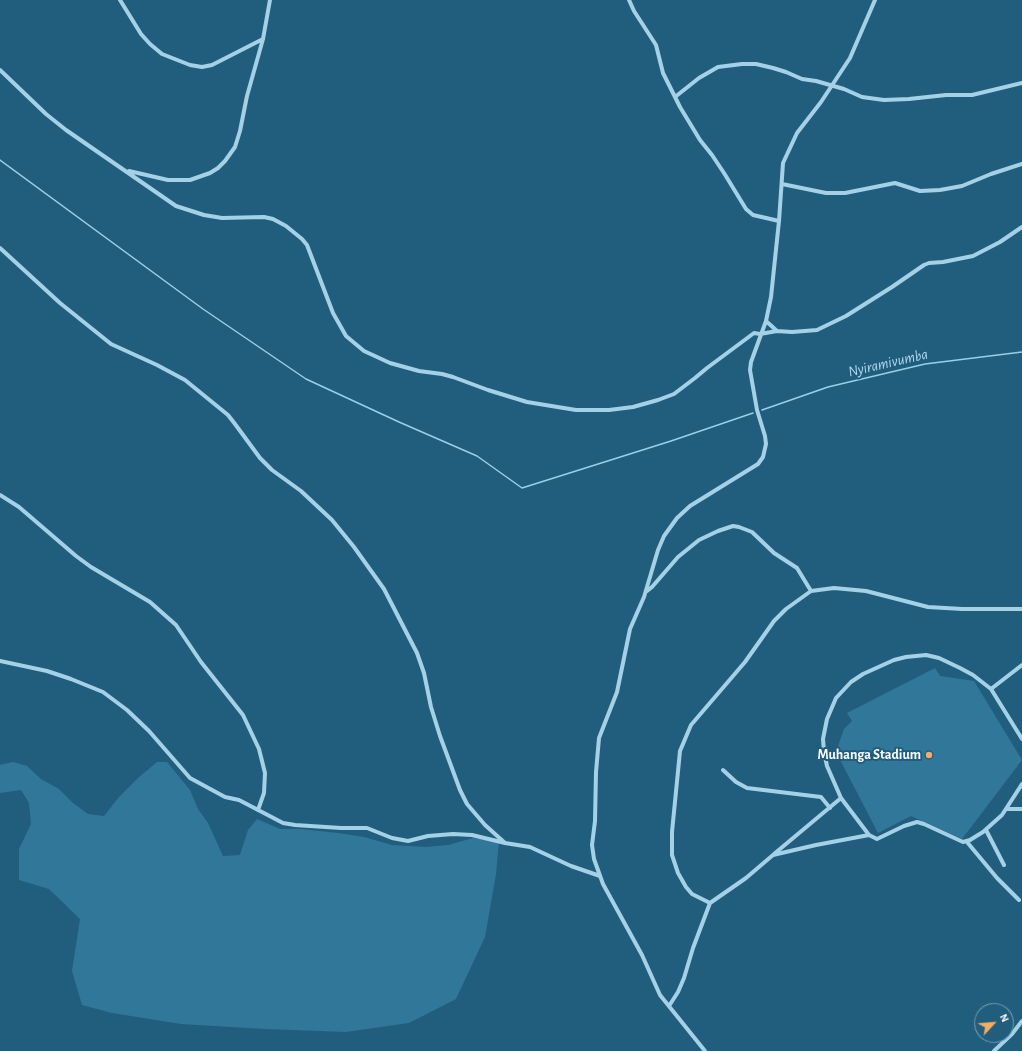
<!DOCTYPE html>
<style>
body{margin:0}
#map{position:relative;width:1022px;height:1051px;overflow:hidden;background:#215e7e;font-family:"Alegreya Sans",sans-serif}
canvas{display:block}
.north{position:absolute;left:974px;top:1003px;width:40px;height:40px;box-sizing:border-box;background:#215e7e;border:1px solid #7a9eb2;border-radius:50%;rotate:64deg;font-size:11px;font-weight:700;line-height:16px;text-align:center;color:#fff}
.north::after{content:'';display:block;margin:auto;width:14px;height:18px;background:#f3ac66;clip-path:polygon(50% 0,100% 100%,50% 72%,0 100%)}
</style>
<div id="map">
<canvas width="1022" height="1051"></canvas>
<div class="north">N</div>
</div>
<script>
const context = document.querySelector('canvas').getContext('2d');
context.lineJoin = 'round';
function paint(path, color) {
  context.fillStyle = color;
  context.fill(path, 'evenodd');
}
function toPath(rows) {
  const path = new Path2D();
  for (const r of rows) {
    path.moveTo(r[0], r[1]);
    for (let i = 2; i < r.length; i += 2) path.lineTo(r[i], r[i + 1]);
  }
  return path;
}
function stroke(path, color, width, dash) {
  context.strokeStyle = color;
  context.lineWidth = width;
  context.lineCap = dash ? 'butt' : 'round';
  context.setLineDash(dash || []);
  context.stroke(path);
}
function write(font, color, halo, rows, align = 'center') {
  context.font = font + ' "Alegreya Sans",sans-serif';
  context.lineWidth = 4;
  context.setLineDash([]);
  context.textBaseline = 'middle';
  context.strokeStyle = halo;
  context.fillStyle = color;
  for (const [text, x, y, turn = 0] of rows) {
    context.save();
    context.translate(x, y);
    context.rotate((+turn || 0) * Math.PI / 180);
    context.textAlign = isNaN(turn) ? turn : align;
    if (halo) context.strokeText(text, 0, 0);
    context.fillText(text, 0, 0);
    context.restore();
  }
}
const green = toPath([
 [935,668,940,676,974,681,1022,760,962,839,911,816,878,833,836,752,844,729,852,721,847,713],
 [13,762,27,766,41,779,59,789,73,803,88,814,104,816,119,797,138,778,157,762,167,762,190,790,198,809,208,823,223,856,240,855,248,830,257,819,280,829,300,829,338,833,364,837,392,845,426,847,448,845,473,838,499,841,496,874,485,937,456,999,409,1023,346,1032,265,1029,181,1024,112,1013,82,1005,72,971,80,919,49,889,19,880,19,849,31,824,29,803,21,790,0,793,0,765]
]);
const stream = toPath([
 [0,160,203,309,306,379,399,422,477,456,522,488,671,441,753,413],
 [762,410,828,387,925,364,1022,352]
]);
const street = toPath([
 [120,0,141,34,150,44,162,54,190,65,202,67,212,65,263,39],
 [629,0,634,11,656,45,663,73,680,107,700,140,712,155,724,173,746,209,753,215,779,221],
 [0,70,46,114,66,130,176,206,204,215,222,218,264,217,273,219,286,226,302,239,307,245,333,313,346,336,364,351,390,363,419,371,442,374,453,377,488,390,527,402,576,410,609,410,633,407,658,400,674,394,695,378,707,368,750,336,754,333,760,334,777,331],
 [675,97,699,78,718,67,742,64,756,64,773,68,786,72,802,79,816,81,844,89,862,97,884,100,909,99,946,95,972,95,1022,83],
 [129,171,168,180,190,180,210,173,218,168,225,161,235,147,240,131,247,96,263,39,270,0],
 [782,184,826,193,845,193,895,183,920,191,940,190,962,186,991,174,1022,164],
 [0,248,60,303,111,344,157,365,185,380,228,415,235,424,260,458,272,470,301,491,332,520,354,547,384,589,417,653,424,673,431,707,440,736,460,790,467,804,485,825,505,843,530,847,571,866,600,876],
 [766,321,777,331,792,332,817,330,846,316,892,287,924,265,929,263,943,262,973,256,1000,242,1022,227],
 [0,495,19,507,76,556,91,567,150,602,176,625,201,662,243,715,259,749,265,773,264,793,258,810],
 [647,591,652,587,678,557,699,540,718,531,733,526,739,527,752,532,774,553,797,568,811,591],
 [0,661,47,671,71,679,103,692,127,710,149,731,190,778,225,797,239,800,283,823,295,825,341,828,367,828,392,838,408,841,428,836,453,834,472,835,505,843],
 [1022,665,991,689,1022,739],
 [991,689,973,675,960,668,939,658,926,655,906,657,894,660,863,674,851,682,836,698,827,719,823,739,824,752,827,766,841,798,869,835,877,839,904,826,917,822,924,824,963,842,970,840,983,832,1002,815,1022,784],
 [723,770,736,782,747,788,821,797,830,808],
 [1006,809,1022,809],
 [986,830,1004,865],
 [967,842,997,878,1019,900],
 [774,854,841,798],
 [710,903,692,894,686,887,678,873,672,855,672,832,680,751,691,725,745,662,774,621,786,609,811,591,834,588,866,591,928,607,962,609,1022,609],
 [669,1006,678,992,684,978,693,948,710,903,746,878,773,855,816,845,869,835],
 [705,1051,660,995,642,955,603,884,594,859,592,845,595,821,596,772,599,738,617,692,630,629,644,597,658,550,664,536,677,518,690,506,758,464,763,457,766,444,765,436,757,410,750,370,751,362,766,321,771,297,779,221,783,163,797,133,821,102,850,58,875,0],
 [994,1051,1012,1034,1022,1021]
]);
const markers = [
 [929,755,4,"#f3ac66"]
];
const poiNames = [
 ["Muhanga Stadium",921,755]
];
const waterNames = [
 ["Nyiramivumba",888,363,-13]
];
paint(green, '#31779a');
stroke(stream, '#99cfe8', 1.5);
stroke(street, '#a5d1e7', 4);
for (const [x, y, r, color] of markers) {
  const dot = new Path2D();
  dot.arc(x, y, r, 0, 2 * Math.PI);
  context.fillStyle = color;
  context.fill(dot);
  stroke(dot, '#215e7e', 1.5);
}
write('bold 14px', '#fff', '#215e7e', poiNames, 'right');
write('italic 15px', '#b0daef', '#215e7e', waterNames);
</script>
